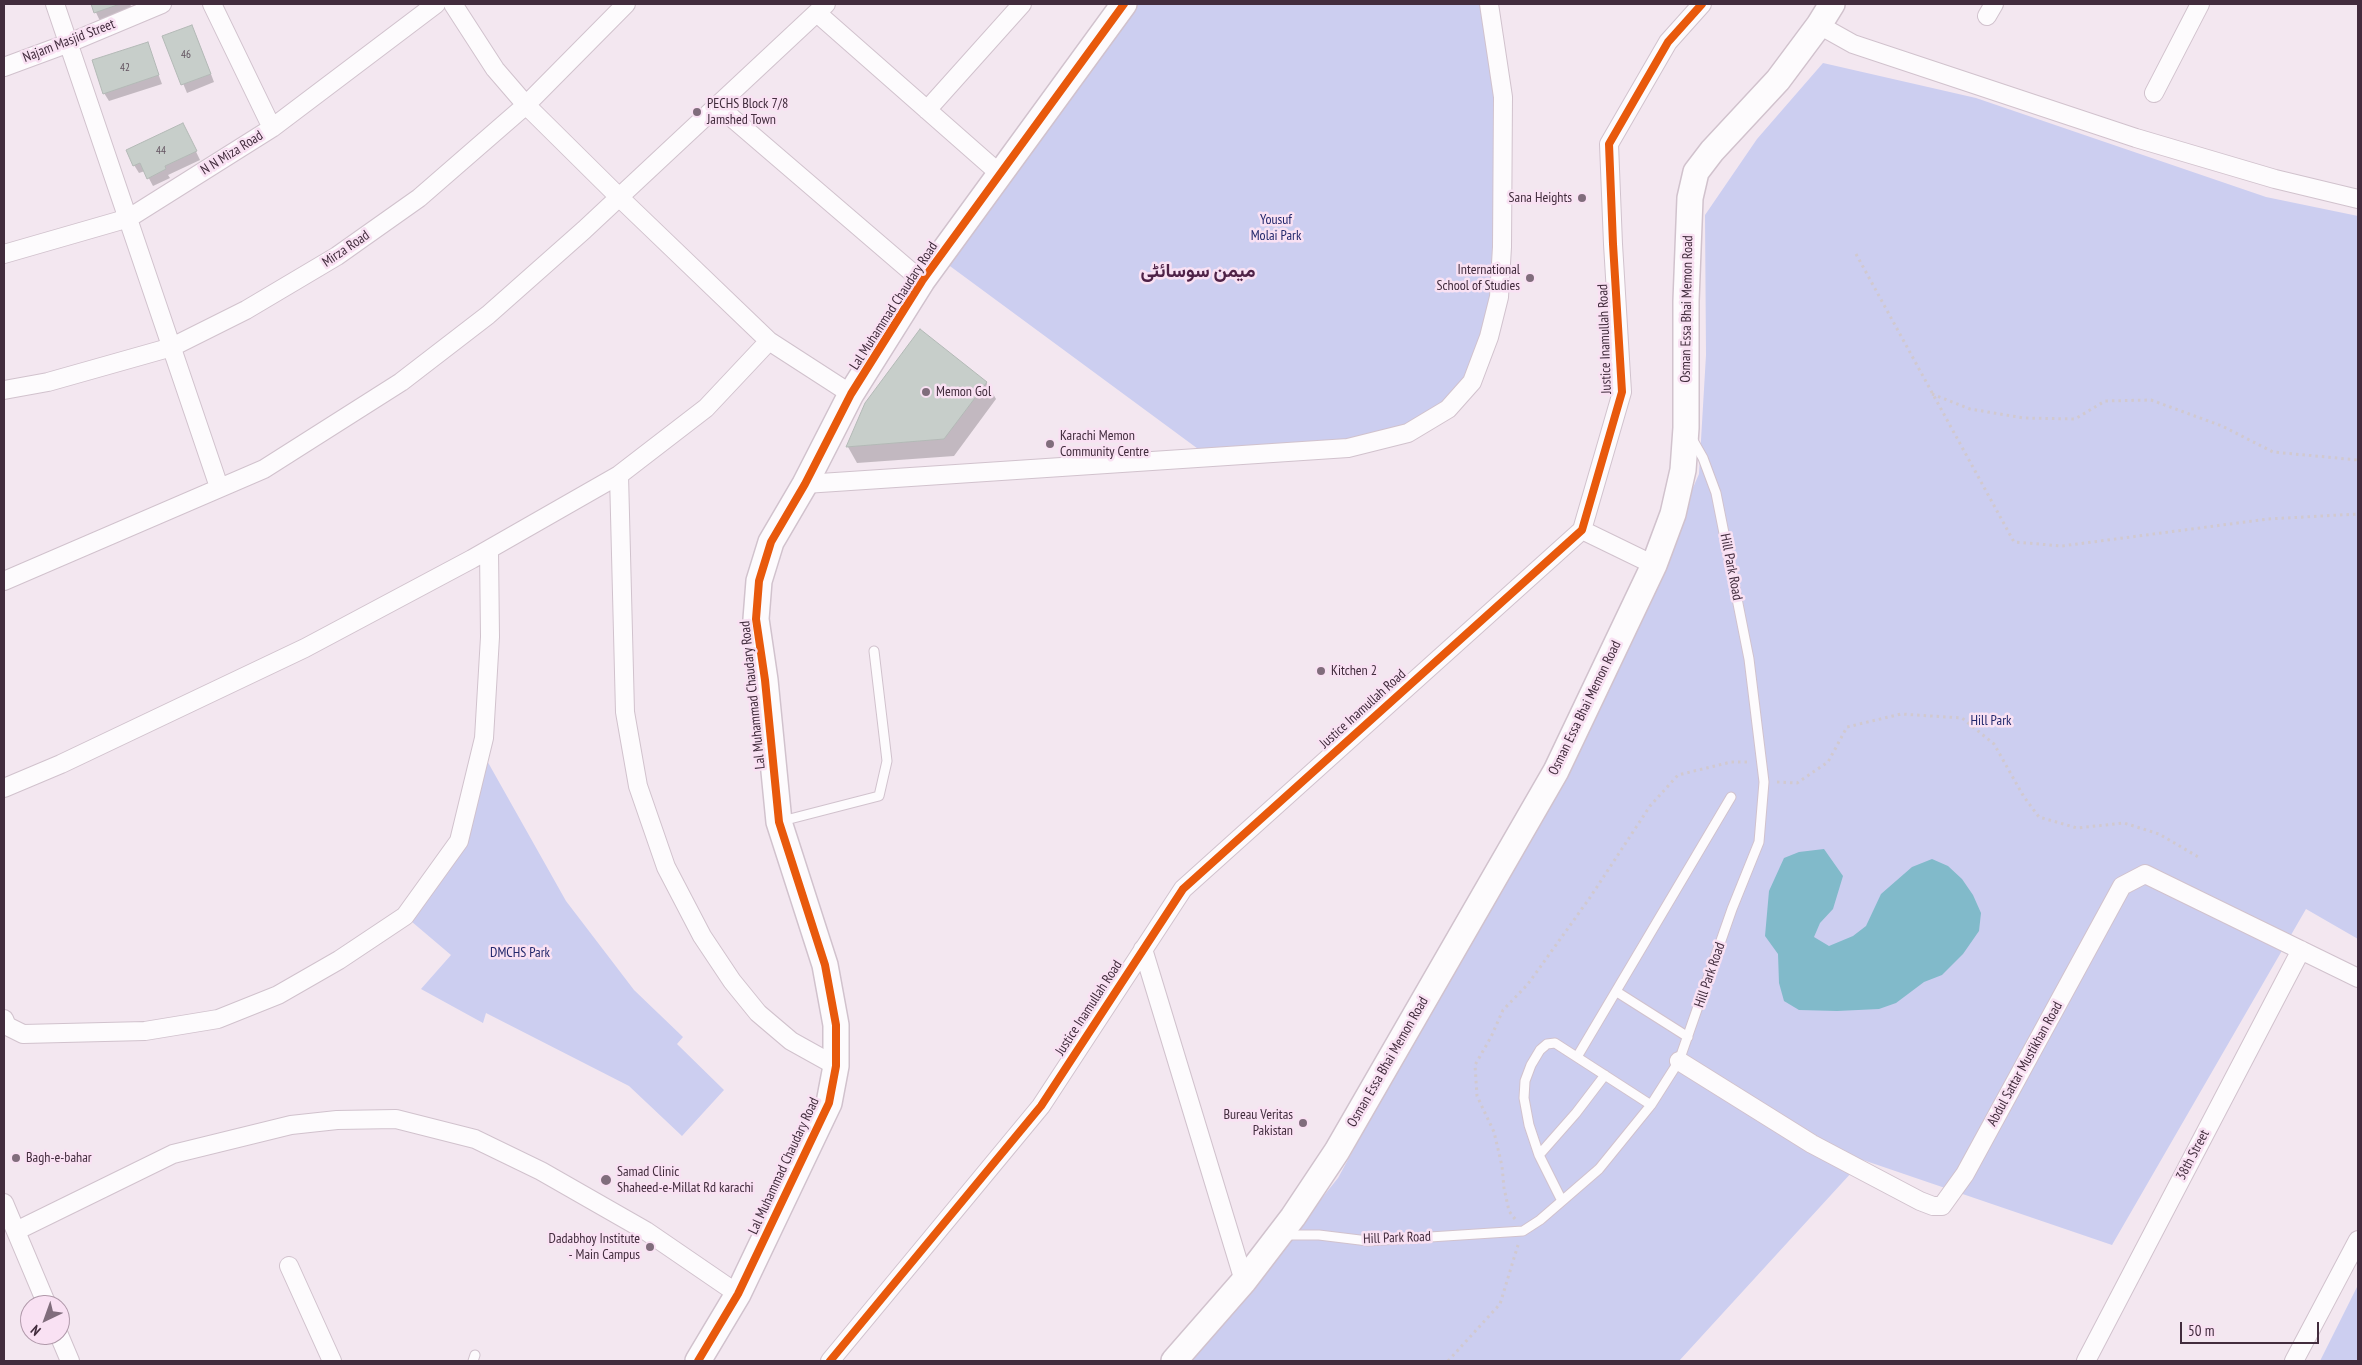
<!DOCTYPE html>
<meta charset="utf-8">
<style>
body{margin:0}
#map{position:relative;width:2362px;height:1365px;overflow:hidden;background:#f3e7f0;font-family:"PT Sans Narrow",sans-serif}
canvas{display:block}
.frame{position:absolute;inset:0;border:5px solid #422c3d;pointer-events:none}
.north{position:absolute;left:20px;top:1295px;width:50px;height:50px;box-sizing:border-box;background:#f9e1f3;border:1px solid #b099aa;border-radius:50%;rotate:222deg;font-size:14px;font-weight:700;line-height:20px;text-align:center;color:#422c3d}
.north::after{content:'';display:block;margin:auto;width:18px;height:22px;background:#806d7c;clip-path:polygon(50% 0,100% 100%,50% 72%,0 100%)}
.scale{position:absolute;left:2180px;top:1322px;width:139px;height:22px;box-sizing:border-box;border:2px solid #422c3d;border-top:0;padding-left:6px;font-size:15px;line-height:18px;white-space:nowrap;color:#422c3d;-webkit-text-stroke:4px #f9e1f3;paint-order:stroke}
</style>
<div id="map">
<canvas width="2362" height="1365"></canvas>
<div class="frame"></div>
<div class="north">N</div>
<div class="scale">50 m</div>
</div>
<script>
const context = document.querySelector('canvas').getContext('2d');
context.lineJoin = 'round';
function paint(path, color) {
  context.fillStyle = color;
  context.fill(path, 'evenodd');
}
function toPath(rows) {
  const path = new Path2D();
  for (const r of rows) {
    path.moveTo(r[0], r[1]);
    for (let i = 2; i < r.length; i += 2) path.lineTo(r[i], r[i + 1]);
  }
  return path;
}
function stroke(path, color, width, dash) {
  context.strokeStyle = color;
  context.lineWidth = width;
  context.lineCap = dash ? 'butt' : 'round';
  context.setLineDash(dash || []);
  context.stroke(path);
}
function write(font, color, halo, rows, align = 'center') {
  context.font = font + ' "PT Sans Narrow",Vazirmatn,sans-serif';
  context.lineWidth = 5;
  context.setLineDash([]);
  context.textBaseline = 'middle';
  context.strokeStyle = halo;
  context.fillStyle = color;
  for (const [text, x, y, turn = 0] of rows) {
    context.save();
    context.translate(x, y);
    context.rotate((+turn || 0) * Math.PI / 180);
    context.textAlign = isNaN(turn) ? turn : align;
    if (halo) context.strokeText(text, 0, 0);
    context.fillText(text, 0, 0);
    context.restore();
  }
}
const green = toPath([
 [1124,4,1489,4,1503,97,1502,247,1472,382,1408,433,1209,457,939,258],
 [1823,63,1976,98,2266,197,2358,216,2358,939,2306,909,2112,1245,1863,1160,1679,1361,1191,1361,1338,1178,1606,685,1699,474,1706,355,1705,215,1757,139],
 [481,750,566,901,634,990,683,1037,677,1044,724,1090,682,1136,629,1086,486,1013,483,1023,421,989,451,955,405,916,459,841],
 [2358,1285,2358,1361,2320,1361]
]);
const water = toPath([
 [1824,849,1843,876,1833,909,1820,923,1814,937,1829,946,1853,936,1866,926,1881,894,1912,867,1932,859,1948,866,1962,879,1973,895,1981,913,1979,931,1963,954,1942,975,1924,982,1896,1003,1879,1009,1837,1011,1799,1010,1784,1001,1779,983,1778,954,1765,936,1769,891,1784,858,1799,852]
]);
const shadow = toPath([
 [92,4,130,4,132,9,100,21],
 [196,35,214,82,187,93,164,37],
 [147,44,162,84,109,101,104,93],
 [187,133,200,160,168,175,170,178,153,186,145,171,139,173,134,165],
 [986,382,996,399,954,456,857,463,848,447,867,404]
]);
const building = toPath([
 [91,4,120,4,94,13,91,4],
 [192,25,211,74,181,85,162,36,192,25],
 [148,42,159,75,103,94,92,60,148,42],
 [183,123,197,151,165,166,166,169,147,179,140,163,133,166,126,150,183,123],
 [920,329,987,382,944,439,846,447,865,403,920,329]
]);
const path = toPath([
 [1856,254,2014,542,2062,546,2268,519,2358,514],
 [1932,394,1970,409,2024,418,2075,419,2105,401,2151,400,2222,426,2273,452,2358,460],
 [1777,782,1797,783,1828,762,1847,727,1901,714,1962,718,1994,744,2024,797,2039,817,2077,828,2124,823,2159,834,2200,858],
 [1515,1219,1509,1211,1504,1188,1502,1166,1494,1132,1477,1096,1475,1065,1491,1037,1503,1010,1528,984,1589,899,1650,806,1678,775,1731,762,1748,762],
 [1448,1361,1500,1304,1518,1245]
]);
const lane = toPath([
 [782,821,879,796,887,761,874,651],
 [1617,992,1688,1037],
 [1577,1057,1731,797],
 [1539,1155,1576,1113,1605,1075],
 [1562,1201,1539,1155,1529,1125,1524,1098,1525,1081,1531,1065,1540,1050,1547,1044,1555,1043,1651,1105],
 [1285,1235,1319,1235,1368,1241,1523,1231,1540,1220,1599,1169,1651,1105,1679,1061,1732,909,1759,842,1764,782,1749,659,1716,493,1703,458,1691,437],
 [473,1361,475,1355]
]);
const street = toPath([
 [55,4,219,487],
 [212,4,272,128],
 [453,4,495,69,526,105,619,197,769,341,851,394],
 [817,13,1000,174],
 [1987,16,1994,4],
 [1819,25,1853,44,2136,138,2275,179,2358,199],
 [4,67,69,43,162,4],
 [2154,93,2200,4],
 [717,105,922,281],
 [927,110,1022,4],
 [4,254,129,218,272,128,436,4],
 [4,390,48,382,172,347,246,310,337,256,419,198,526,105,626,4],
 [619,475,625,712,638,786,666,867,702,936,732,981,758,1013,791,1041,836,1066],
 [805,484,1348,448,1408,433,1448,409,1472,382,1489,337,1499,297,1502,247,1503,97,1489,4],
 [1582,530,1654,565],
 [4,581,264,469,401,382,488,315,584,230,826,4],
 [4,788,61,764,305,648,472,559,619,475,706,408,769,341],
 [1143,949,1244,1281],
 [4,1019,7,1026,23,1034,145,1031,218,1019,278,995,339,960,405,916,459,841,484,738,490,637,489,550],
 [1679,1061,1812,1144,1920,1201,1933,1206,1942,1206,1965,1174,2122,886,2145,874,2358,978],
 [4,1203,47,1305],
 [16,1231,173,1154,291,1125,337,1120,396,1119,475,1139,541,1171,646,1231,738,1294],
 [289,1266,332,1361],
 [59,1335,70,1361],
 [830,1361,1041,1106,1183,889,1582,530,1622,392,1613,244,1609,144,1668,42,1702,4],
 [2086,1361,2301,950],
 [2294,1361,2358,1240]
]);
const secondary = toPath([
 [698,1361,738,1294,829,1103,836,1066,836,1025,825,965,779,822,765,680,756,619,759,581,771,542,805,484,851,394,922,281,1124,4],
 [1174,1361,1244,1281,1293,1217,1337,1151,1556,771,1654,565,1673,514,1683,470,1686,428,1686,301,1690,198,1696,172,1712,151,1778,80,1819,25,1832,4]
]);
const cycleway = toPath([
 [698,1361,738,1294,829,1103,836,1066,836,1025,825,965,779,822,765,680,756,619,759,581,771,542,805,484,851,394,922,281,1124,4],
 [830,1361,1041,1106,1183,889,1582,530,1622,392,1613,244,1609,144,1668,42,1702,4]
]);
const markers = [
 [697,112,5,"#806d7c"],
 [1582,198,5,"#806d7c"],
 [1530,278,5,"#806d7c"],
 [926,392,5,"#806d7c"],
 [1050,444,5,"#806d7c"],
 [1321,671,5,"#806d7c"],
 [1303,1123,5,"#806d7c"],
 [16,1158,5,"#806d7c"],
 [606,1180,6,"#806d7c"],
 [650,1247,5,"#806d7c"]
];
const numberNames = [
 ["46",186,55],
 ["42",125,68],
 ["44",161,151]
];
const streetNames = [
 ["Najam Masjid Street",69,41,-21],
 ["N N Miza Road",232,153,-32],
 ["Mirza Road",346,249,-34],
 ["Lal Muhammad Chaudary Road",894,306,-57],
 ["Osman Essa Bhai Memon Road",1687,309,-89],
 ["Justice Inamullah Road",1605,339,-92],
 ["Hill Park Road",1731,567,79],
 ["Lal Muhammad Chaudary Road",753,695,-96],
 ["Osman Essa Bhai Memon Road",1585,708,-64],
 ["Justice Inamullah Road",1363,709,-42],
 ["Hill Park Road",1710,975,-71],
 ["Justice Inamullah Road",1089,1008,-57],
 ["Osman Essa Bhai Memon Road",1388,1062,-60],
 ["Abdul Sattar Mustikhan Road",2025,1064,-61],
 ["38th Street",2193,1155,-62],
 ["Lal Muhammad Chaudary Road",784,1166,-65],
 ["Hill Park Road",1397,1238,-2]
];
const poiNames = [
 ["PECHS Block 7/8",707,104],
 ["Jamshed Town",707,120],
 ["Sana Heights",1572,198,"right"],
 ["International",1520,270,"right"],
 ["School of Studies",1520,286,"right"],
 ["Memon Gol",936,392],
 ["Karachi Memon",1060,436],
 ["Community Centre",1060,452],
 ["Kitchen 2",1331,671],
 ["Bureau Veritas",1293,1115,"right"],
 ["Pakistan",1293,1131,"right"],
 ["Bagh-e-bahar",26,1158],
 ["Samad Clinic",617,1172],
 ["Shaheed-e-Millat Rd karachi",617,1188],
 ["Dadabhoy Institute",640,1239,"right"],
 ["- Main Campus",640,1255,"right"]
];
const parkNames = [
 ["Yousuf",1276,220],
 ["Molai Park",1276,236],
 ["Hill Park",1991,721],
 ["DMCHS Park",520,953]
];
const districtNames = [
 ["میمن سوسائٹی",1198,272]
];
paint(green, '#cccef0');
paint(water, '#81baca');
paint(shadow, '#0003');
paint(building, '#c7ceca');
stroke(building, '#b3b9b6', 1);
stroke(lane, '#d1c2cd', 11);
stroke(street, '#d1c2cd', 20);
stroke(secondary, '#d1c2cd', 28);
stroke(path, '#d1c9cf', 3, [2.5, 4]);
stroke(lane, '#fdfbfd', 9);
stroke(street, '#fdfbfd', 18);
stroke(secondary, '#fdfbfd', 25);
stroke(cycleway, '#e8590c', 8);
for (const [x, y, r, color] of markers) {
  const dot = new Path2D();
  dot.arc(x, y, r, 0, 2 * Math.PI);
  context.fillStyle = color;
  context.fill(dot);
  stroke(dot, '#f9e1f3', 2);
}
write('11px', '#635460', null, numberNames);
write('14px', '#422c3d', '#f9e1f3', streetNames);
write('14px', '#422c3d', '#f9e1f3', poiNames, 'left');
write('14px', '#23286c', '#f9e1f3', parkNames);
write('bold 19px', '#4f2247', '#f9e1f3', districtNames);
</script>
